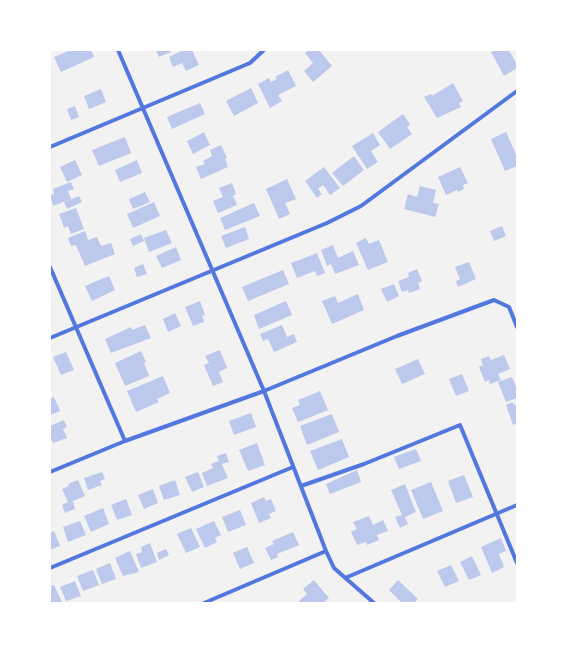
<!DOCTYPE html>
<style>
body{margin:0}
#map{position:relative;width:567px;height:653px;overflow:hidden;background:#f2f2f2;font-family:Raleway,sans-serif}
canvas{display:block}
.frame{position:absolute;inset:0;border:51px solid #fff;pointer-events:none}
</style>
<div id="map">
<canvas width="567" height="653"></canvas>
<div class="frame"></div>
</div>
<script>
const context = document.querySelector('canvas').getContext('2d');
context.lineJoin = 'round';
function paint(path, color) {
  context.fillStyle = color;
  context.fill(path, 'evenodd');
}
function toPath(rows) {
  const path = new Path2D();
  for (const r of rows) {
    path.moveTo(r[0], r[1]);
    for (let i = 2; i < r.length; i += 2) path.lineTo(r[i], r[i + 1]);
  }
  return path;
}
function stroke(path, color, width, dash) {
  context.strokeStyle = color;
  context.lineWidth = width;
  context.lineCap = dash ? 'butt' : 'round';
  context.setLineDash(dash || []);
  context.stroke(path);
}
const building = toPath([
 [71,50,91,50,94,57,61,72,54,57],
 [156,50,170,50,171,52,159,57],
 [183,50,192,50,199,65,186,71,182,63,173,67,169,57],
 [309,50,319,50,332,66,313,82,304,71,313,63,305,53],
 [496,50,509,50,517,65,517,68,504,76,491,52],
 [288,70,296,86,278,95,282,101,270,108,258,84,269,78,271,82,277,79,275,77],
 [453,83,463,101,459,103,461,107,437,118,424,97,431,94,432,96],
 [251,88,258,103,234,116,226,101],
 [101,89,106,102,89,109,84,96],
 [200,103,205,114,172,129,167,117],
 [75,106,79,117,71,120,67,109],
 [403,114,410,124,407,127,412,134,390,149,378,132],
 [204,132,210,145,193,154,187,141],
 [506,132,517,157,517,166,505,171,491,139],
 [373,133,380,145,371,151,378,162,367,169,352,146],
 [125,137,131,153,99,166,92,150],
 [221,145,227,158,225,159,228,167,201,179,196,167,205,164,203,161,212,156,210,150],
 [354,156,364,170,343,186,332,173],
 [75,160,82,175,67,182,60,167],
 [137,160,142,173,120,182,115,170],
 [324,167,340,188,330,195,323,185,318,189,322,194,317,198,305,181],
 [460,167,468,183,463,185,464,189,458,192,457,190,446,195,438,177],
 [287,179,296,199,285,203,290,214,279,219,266,189],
 [71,182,74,189,68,191,71,199,53,206,50,195,54,194,53,189],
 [232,183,236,194,233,196,237,205,218,213,213,201,223,197,219,188],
 [420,186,436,190,433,203,439,204,435,217,404,209,408,194,417,197],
 [145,192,150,202,133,209,129,199],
 [79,196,82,202,67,209,64,202],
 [154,202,160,216,133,228,127,214],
 [254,203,260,216,225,230,220,218],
 [76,208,84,229,71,234,68,226,64,228,59,214],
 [502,226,506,236,494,241,490,231],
 [245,227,249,239,226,248,221,236],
 [166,230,172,243,149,252,144,238],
 [85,231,88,240,97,237,101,246,111,243,115,254,85,266,76,245,71,246,68,238],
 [141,234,144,241,133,246,130,239],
 [366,238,369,244,379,240,388,262,368,270,356,243],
 [333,245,338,258,353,251,359,265,335,274,331,264,327,266,321,250],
 [176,247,181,260,162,268,156,256],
 [317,253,325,273,317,276,315,271,297,278,291,263],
 [469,262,476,279,458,287,456,281,460,279,455,267],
 [143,264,147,274,137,277,134,268],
 [417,269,422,281,418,283,420,289,409,293,408,290,402,292,398,281,409,277,408,273],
 [283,270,289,284,248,301,242,287],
 [109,276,115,290,92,301,85,286],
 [394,284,399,296,387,302,381,289],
 [358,294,364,310,332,324,322,301,335,296,338,303],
 [200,301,205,315,202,316,204,322,193,326,185,307],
 [286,301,292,315,259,329,254,315],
 [175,313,181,326,168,332,163,319],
 [145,325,151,338,111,353,105,339,131,327,132,330],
 [282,325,287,337,294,334,297,342,274,352,268,339,263,341,260,334],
 [220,350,227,368,219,372,223,382,213,386,204,365,209,363,205,356],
 [141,351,146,362,144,363,149,376,125,386,115,363],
 [66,352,74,370,61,375,53,357],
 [504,355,510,369,498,374,501,380,490,384,489,380,485,382,479,367,483,365,481,359,489,356,491,360],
 [418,359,425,374,402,384,395,369],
 [462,374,469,391,456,396,449,379],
 [163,376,170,393,157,399,159,402,136,412,127,391],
 [512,377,517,389,517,398,506,402,498,382],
 [320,391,328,410,298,422,292,408,300,405,298,400],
 [54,397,60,411,50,415,50,399],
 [513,402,514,405,517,404,517,423,513,425,506,405],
 [251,413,256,427,234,435,229,421],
 [332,414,339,432,307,445,300,426],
 [64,420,67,427,63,429,67,438,53,443,50,437,50,426],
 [342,439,349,457,318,470,310,451],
 [257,443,265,465,248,471,239,450],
 [416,449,421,461,399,469,394,457],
 [226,453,229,462,222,464,228,478,207,486,202,473,213,468,211,464,219,461,217,456],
 [357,470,361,482,330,494,326,484],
 [102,472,105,479,100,481,102,485,88,490,84,478],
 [198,472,204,487,192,492,185,477],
 [464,475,473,497,456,503,448,481],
 [78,480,85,496,73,501,75,509,65,513,62,505,68,502,62,489,69,486,68,484],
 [175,480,180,495,164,500,159,486],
 [431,482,443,511,423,519,411,490],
 [405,484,416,512,405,517,408,524,400,528,395,517,402,515,391,490],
 [153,489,158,503,144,509,138,495],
 [264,497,266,501,271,499,276,511,269,514,271,518,259,523,251,503],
 [126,499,132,515,117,520,111,505],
 [103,508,109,524,91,532,84,516],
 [240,510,246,525,228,532,222,517],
 [369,516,373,525,383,520,388,531,377,535,379,540,367,545,366,542,357,545,351,532,357,529,353,522],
 [80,521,86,535,68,542,63,527],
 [214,521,221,535,215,538,217,542,205,548,196,529],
 [191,528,200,547,186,553,177,534],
 [54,531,60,546,50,550,50,533],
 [293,532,299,545,277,554,278,557,271,560,265,548,274,544,272,541],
 [501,538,506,551,499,554,504,567,492,573,481,547],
 [150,543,157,562,141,568,136,554,142,552,141,547],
 [247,547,254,563,240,569,233,553],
 [166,549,169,555,159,560,157,553],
 [130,551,139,572,123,576,115,558],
 [472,556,481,575,469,580,460,562],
 [110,563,116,579,102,584,96,569],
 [451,565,459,581,445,587,437,571],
 [93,570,99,585,83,591,77,576],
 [314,580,329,598,323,603,300,603,299,601,307,594,303,589],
 [398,580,418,599,414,603,402,603,389,590],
 [75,581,81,596,66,601,60,587],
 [54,585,62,602,59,603,50,603,50,586]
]);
const minor = toPath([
 [118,50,264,391,326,551,334,568,374,603],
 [50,147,250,63,264,50],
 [50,267,125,441],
 [50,338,327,223,361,206,517,91],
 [50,472,125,441,264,391,397,336,494,300,509,307,517,327],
 [301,486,364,464,460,425,517,563],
 [50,568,293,467],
 [345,578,517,505],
 [204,603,326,551]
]);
paint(building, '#bdc9ec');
stroke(minor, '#5277de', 4);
</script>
